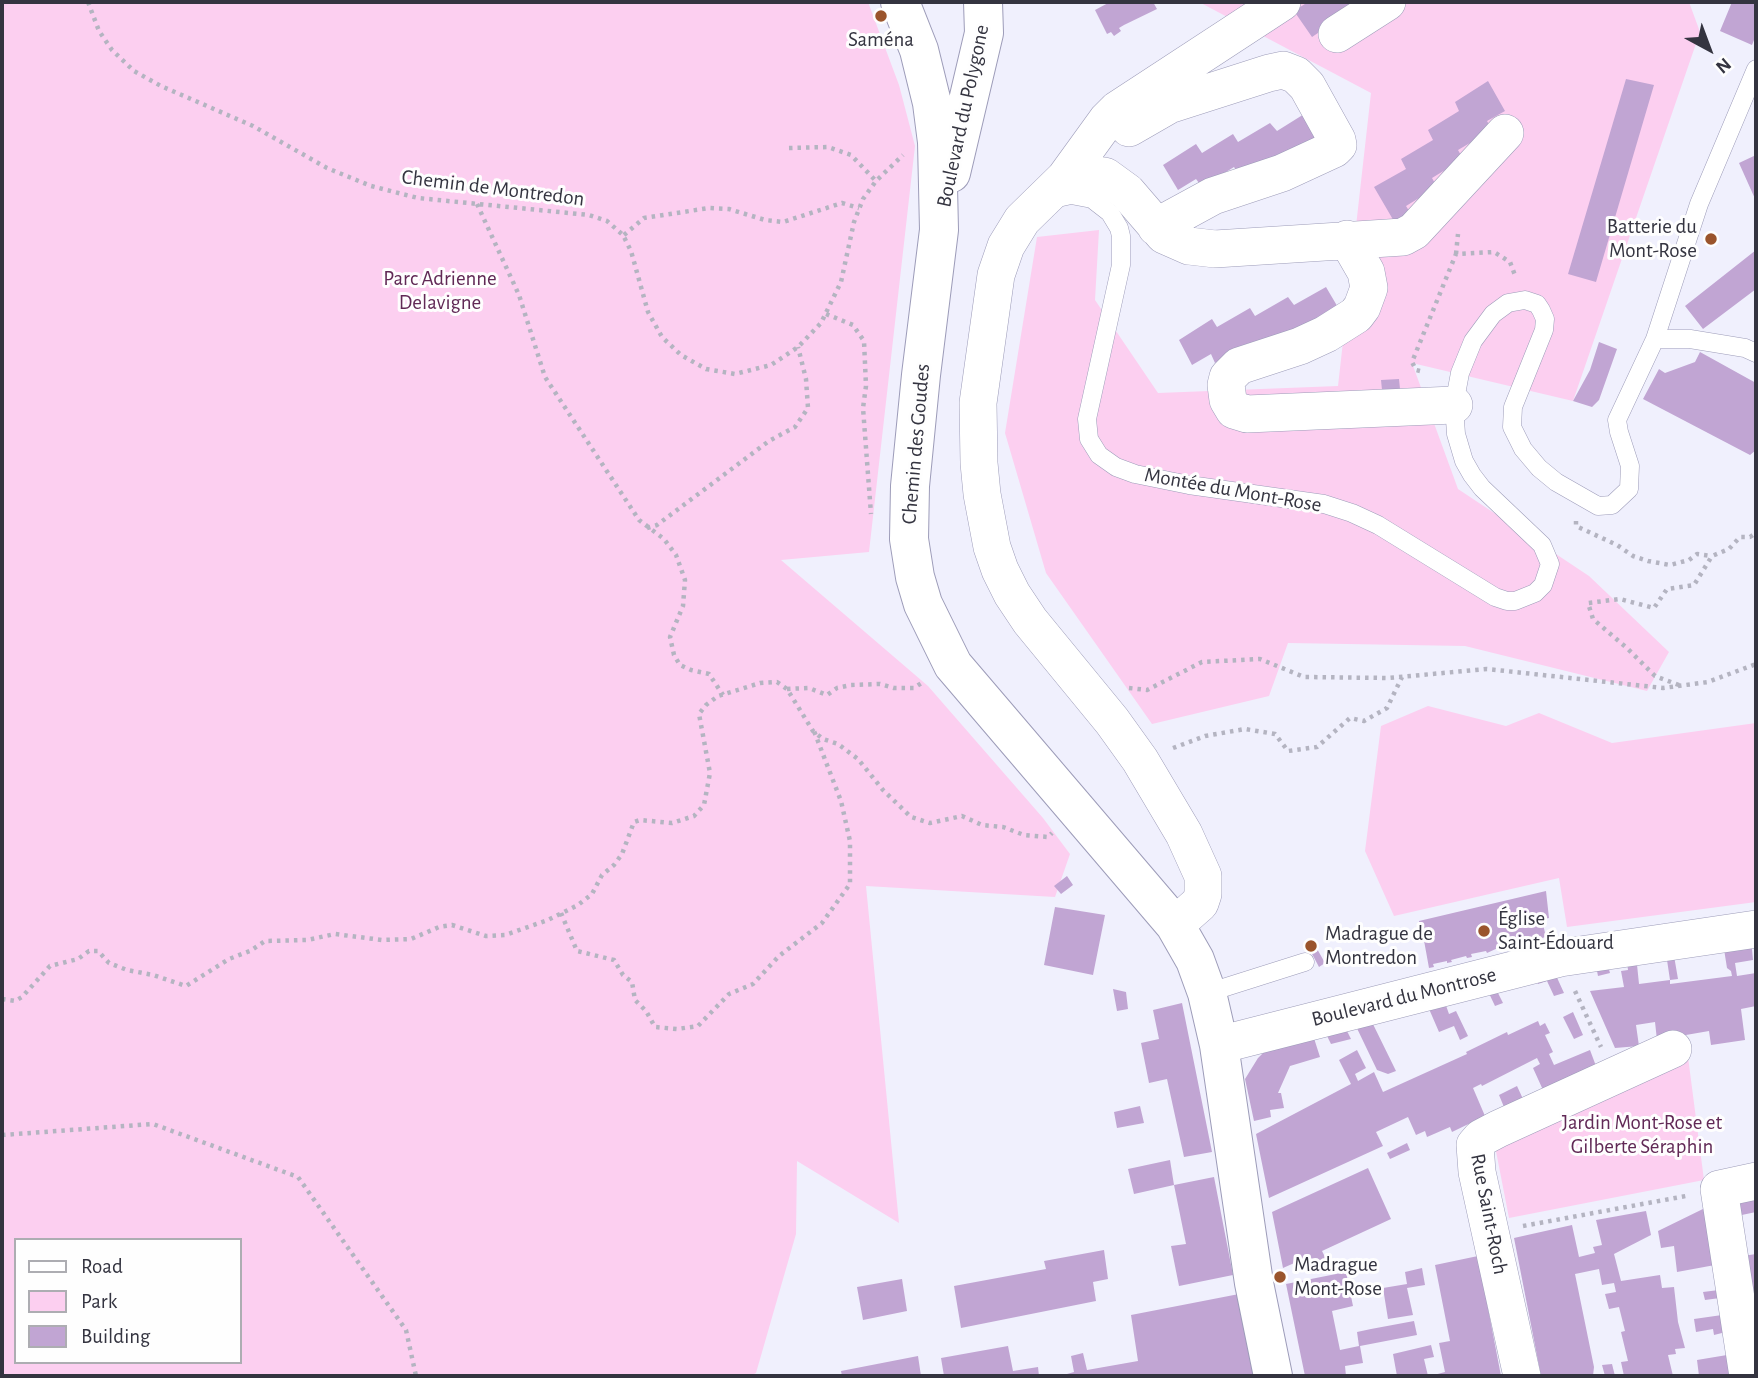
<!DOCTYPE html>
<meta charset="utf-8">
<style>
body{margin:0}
#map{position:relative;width:1758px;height:1378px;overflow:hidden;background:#f0f0fd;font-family:"Alegreya Sans",sans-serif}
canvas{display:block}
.frame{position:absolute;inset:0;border:4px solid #343440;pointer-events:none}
.legend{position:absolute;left:14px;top:1238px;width:228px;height:126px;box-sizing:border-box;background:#fefefe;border:2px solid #adadb2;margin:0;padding:9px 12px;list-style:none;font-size:21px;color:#343440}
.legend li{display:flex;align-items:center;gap:14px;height:35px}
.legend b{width:35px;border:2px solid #adadb2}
.north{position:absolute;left:1674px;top:14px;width:70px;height:70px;-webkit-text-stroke:5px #fefefe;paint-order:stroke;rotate:139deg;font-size:19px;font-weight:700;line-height:28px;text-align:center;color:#343440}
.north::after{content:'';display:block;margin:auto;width:24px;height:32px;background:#343440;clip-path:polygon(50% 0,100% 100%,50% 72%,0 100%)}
</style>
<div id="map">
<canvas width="1758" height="1378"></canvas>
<div class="frame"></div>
<ul class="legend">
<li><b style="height:9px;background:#fff"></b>Road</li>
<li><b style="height:19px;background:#fccff0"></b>Park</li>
<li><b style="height:19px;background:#c1a5d3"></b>Building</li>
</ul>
<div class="north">N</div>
</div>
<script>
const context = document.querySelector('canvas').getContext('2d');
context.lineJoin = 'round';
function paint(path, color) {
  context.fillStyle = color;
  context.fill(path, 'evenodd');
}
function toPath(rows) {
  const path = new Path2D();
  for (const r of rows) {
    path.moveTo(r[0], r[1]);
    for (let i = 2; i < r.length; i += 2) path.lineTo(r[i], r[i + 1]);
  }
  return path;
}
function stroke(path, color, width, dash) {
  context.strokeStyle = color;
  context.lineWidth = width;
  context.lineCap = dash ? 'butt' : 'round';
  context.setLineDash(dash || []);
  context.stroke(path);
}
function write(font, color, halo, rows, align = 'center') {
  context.font = font + ' "Alegreya Sans",sans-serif';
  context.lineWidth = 6;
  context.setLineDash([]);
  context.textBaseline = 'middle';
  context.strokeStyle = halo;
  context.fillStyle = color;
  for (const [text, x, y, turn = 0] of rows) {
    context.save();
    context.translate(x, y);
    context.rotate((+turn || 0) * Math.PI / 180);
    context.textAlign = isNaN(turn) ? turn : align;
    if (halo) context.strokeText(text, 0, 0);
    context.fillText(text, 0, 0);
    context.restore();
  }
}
const green = toPath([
 [2,2,868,2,899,85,915,146,869,552,781,560,928,686,1043,818,1070,854,1055,897,866,886,899,1223,797,1161,796,1234,756,1373,750,1376,2,1376],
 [16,1240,240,1240,240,1362,16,1362],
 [1199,2,1689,2,1700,32,1573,401,1412,363,1458,489,1589,576,1669,652,1647,691,1465,646,1288,643,1269,696,1152,724,1046,573,1005,433,1037,237,1099,230,1095,300,1158,393,1338,386,1371,93],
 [1428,706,1506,726,1539,713,1612,743,1756,723,1756,902,1567,927,1559,878,1394,916,1365,851,1381,726],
 [1688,1057,1704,1180,1509,1218,1494,1141]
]);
const building = toPath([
 [1110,2,1153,2,1157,9,1124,25,1119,28,1121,31,1114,36,1111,32,1107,34,1095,10],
 [1308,2,1364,2,1312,37,1294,11],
 [1732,2,1756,2,1756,35,1752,45,1720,31],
 [1626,79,1654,85,1596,282,1568,274],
 [1488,81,1505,111,1487,121,1492,130,1458,150,1463,159,1432,178,1437,187,1406,206,1411,214,1395,223,1374,187,1406,169,1401,159,1433,140,1428,130,1459,111,1455,102],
 [1309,111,1330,145,1277,165,1272,157,1239,175,1234,167,1202,187,1196,179,1178,190,1163,165,1196,144,1202,153,1233,134,1238,142,1270,123,1277,131],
 [1756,155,1756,201,1739,163],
 [1756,250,1756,289,1703,329,1685,306],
 [1326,287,1346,321,1254,352,1249,343,1215,363,1211,354,1192,365,1179,340,1212,319,1217,327,1250,308,1255,316,1288,297,1294,305],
 [1599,342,1617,349,1599,400,1592,407,1573,401,1590,370],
 [1700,352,1756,383,1756,450,1750,455,1643,399,1659,369,1665,373,1695,362],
 [1399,379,1400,389,1382,390,1381,380],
 [1067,876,1073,885,1061,894,1054,886],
 [1546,891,1549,918,1542,920,1546,937,1504,947,1505,949,1501,950,1500,947,1487,953,1486,951,1471,954,1472,957,1467,958,1466,956,1451,960,1452,962,1447,963,1447,961,1433,964,1434,967,1429,968,1421,924,1419,924,1419,921],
 [1055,907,1105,915,1093,975,1044,965],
 [1751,939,1753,960,1735,963,1737,976,1756,973,1756,1006,1741,1009,1745,1040,1711,1045,1709,1031,1657,1040,1655,1022,1636,1025,1639,1046,1615,1048,1590,991,1624,987,1621,971,1628,970,1626,956,1636,955,1639,984,1670,980,1670,984,1732,976,1731,971,1727,968,1723,943],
 [1316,947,1325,963,1319,967,1310,950],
 [1673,950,1678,979,1670,980,1667,960,1658,962,1656,952],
 [1606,959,1610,973,1598,976,1595,961],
 [1554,971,1564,993,1554,996,1547,981,1538,984,1535,975],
 [1494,985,1503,1003,1495,1006,1486,987],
 [1113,989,1126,992,1128,1009,1117,1011],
 [1443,997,1449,1014,1456,1011,1468,1036,1460,1040,1454,1026,1439,1032,1426,1002],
 [1182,1003,1212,1152,1184,1157,1167,1079,1149,1083,1141,1043,1159,1039,1153,1010],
 [1573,1012,1583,1035,1574,1039,1563,1017],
 [1369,1016,1396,1071,1388,1074,1377,1070,1353,1020],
 [1538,1021,1540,1026,1545,1023,1550,1033,1545,1035,1553,1052,1549,1054,1554,1065,1590,1050,1596,1066,1543,1090,1533,1068,1540,1064,1537,1058,1482,1086,1481,1084,1473,1088,1485,1116,1452,1132,1450,1127,1427,1137,1425,1131,1416,1135,1408,1117,1376,1132,1383,1146,1269,1198,1256,1134,1351,1084,1339,1060,1357,1050,1366,1068,1355,1074,1358,1081,1374,1072,1383,1092,1467,1054,1466,1052,1507,1032,1508,1035],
 [1343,1023,1351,1039,1331,1044,1323,1028],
 [1312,1032,1320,1057,1290,1066,1278,1093,1281,1093,1284,1108,1270,1110,1271,1117,1254,1121,1245,1079,1258,1058,1270,1046],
 [1517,1086,1523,1099,1504,1107,1499,1095],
 [1140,1106,1144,1123,1117,1128,1114,1112],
 [1407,1143,1410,1150,1390,1159,1387,1153],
 [1170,1160,1174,1185,1134,1194,1128,1169],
 [1368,1168,1391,1219,1322,1251,1326,1259,1315,1264,1310,1256,1283,1268,1272,1212],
 [1214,1177,1233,1275,1179,1286,1171,1246,1186,1244,1174,1185],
 [1756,1191,1756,1212,1737,1216,1734,1194],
 [1707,1207,1715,1265,1677,1272,1674,1246,1661,1248,1658,1231],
 [1646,1211,1651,1235,1614,1254,1621,1281,1660,1275,1662,1288,1674,1287,1678,1322,1685,1348,1675,1349,1676,1354,1668,1355,1673,1376,1624,1376,1621,1362,1628,1361,1621,1332,1625,1331,1619,1307,1609,1309,1605,1294,1616,1292,1614,1283,1602,1285,1599,1269,1575,1274,1594,1367,1593,1376,1541,1376,1514,1238,1572,1225,1579,1257,1595,1253,1593,1247,1602,1245,1596,1220],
 [1104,1250,1108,1279,1093,1282,1096,1301,961,1328,954,1286,1046,1269,1044,1261],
 [1756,1254,1756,1335,1743,1256],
 [1478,1256,1501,1376,1430,1376,1445,1372,1439,1343,1450,1341,1435,1265],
 [1422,1268,1425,1285,1407,1288,1413,1315,1388,1319,1383,1288,1407,1284,1405,1272],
 [1346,1272,1353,1306,1332,1311,1340,1350,1359,1346,1357,1332,1371,1329,1414,1321,1417,1335,1360,1346,1363,1363,1345,1366,1346,1376,1305,1376,1286,1284],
 [902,1279,907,1311,863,1320,857,1287],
 [1719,1290,1720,1298,1705,1300,1703,1292],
 [1239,1294,1254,1376,1060,1376,1074,1372,1071,1356,1083,1353,1087,1370,1138,1361,1131,1315],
 [1722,1315,1726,1332,1714,1335,1713,1329,1696,1332,1694,1319],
 [1431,1345,1434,1357,1424,1359,1428,1376,1397,1376,1393,1354],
 [1008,1346,1013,1371,1038,1367,1039,1376,944,1376,941,1358],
 [1733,1354,1736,1376,1699,1376,1697,1360],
 [918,1356,921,1376,842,1376,841,1371],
 [1612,1364,1615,1376,1605,1376,1602,1365]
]);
const path = toPath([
 [88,2,99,31,112,50,134,71,161,86,253,126,327,168,371,186,418,198,589,215,607,221,623,235,631,251,648,312,662,337,681,355,706,369,735,374,771,365,798,347,821,323,841,282,854,222,863,199,876,181,903,155],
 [789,148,828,147,851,155,876,181],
 [477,204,519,295,545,377,639,520,664,539,676,555,685,580,683,606,670,637,674,655,680,665,691,670,709,674,723,695],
 [624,235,644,218,709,208,729,209,765,220,783,222,842,203,859,208],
 [1456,254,1458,234],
 [826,314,853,325,864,341,866,386,863,408,871,514],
 [1420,371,1416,370,1412,362,1456,254,1494,252,1510,262,1516,278],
 [1576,521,1576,526,1617,545,1633,556,1648,561,1670,565,1689,560,1697,554,1712,556],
 [647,528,657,525,769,441,795,427,808,408,806,379,798,347],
 [1679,685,1655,676,1628,649,1593,619,1588,603,1620,599,1654,608,1667,589,1694,585,1712,556,1729,549,1740,537,1750,537,1756,533],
 [1129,688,1147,690,1202,662,1260,659,1304,677,1388,678,1487,669,1663,688,1708,682,1756,664],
 [787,689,809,688,827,695,837,688,851,685,880,684,894,688,914,688,923,682],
 [1173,748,1205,736,1245,729,1275,734,1288,751,1317,747,1350,718,1364,721,1387,708,1402,677],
 [561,913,577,951,614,960,623,975,632,982,635,1000,646,1011,655,1027,677,1029,698,1026,729,994,753,984,779,956,822,923,850,884,850,841,841,801,814,731],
 [1575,991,1601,1047],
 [2,999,15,1001,22,997,50,966,78,959,89,951,98,951,109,963,127,970,153,975,186,986,229,959,250,951,265,941,307,940,335,934,382,940,411,939,439,927,452,925,486,936,505,935,548,920,578,905,592,894,602,875,614,865,622,854,634,822,640,820,672,823,694,816,704,805,710,773,699,714,706,705,718,696,760,683,777,682,787,689,813,731,823,739,838,744,858,759,883,790,911,817,930,823,962,816,982,825,1003,827,1024,835,1048,837,1052,833],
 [2,1135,153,1124,298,1177,406,1330,416,1376],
 [1523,1226,1686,1196]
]);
const lane = toPath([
 [1053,199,1071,195,1092,199,1110,213,1119,228,1121,236,1121,265,1087,419,1089,439,1099,455,1116,467,1135,474,1189,485,1324,504,1352,513,1378,525,1495,597,1507,601,1515,601,1535,593,1543,585,1550,564,1542,545,1482,488,1472,475,1464,461,1456,434,1454,405,1460,373,1473,341,1493,314,1508,303,1525,300,1537,304,1541,310,1545,319,1544,330,1513,407,1512,427,1523,449,1539,468,1556,482,1598,506,1612,505,1629,489,1630,466,1619,432,1617,420,1655,339,1690,339,1745,348,1756,353],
 [1655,339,1699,204,1756,69],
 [1207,993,1305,962]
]);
const street = toPath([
 [1337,34,1387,2],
 [1129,128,1169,105,1269,73,1283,70,1296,75,1307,86,1337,140,1338,145,1334,149,1282,173,1213,196,1156,227],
 [1065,178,1088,174,1105,176,1127,192,1164,235,1189,246,1215,249,1403,237,1414,231,1505,133],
 [1347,239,1366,272,1369,288,1362,307,1356,315,1326,334,1300,346,1239,366,1228,377,1226,385,1228,400,1234,410,1247,414,1454,405],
 [1175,925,1200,903,1203,894,1203,876,1184,834,1140,760,1112,721,1030,621,1012,594,1000,570,992,547,982,494,979,463,978,403,996,275,1006,246,1022,220,1065,178,1107,120,1117,110,1282,2],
 [1219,1045,1560,958,1756,929],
 [1522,1376,1477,1172,1475,1145,1481,1138,1498,1129,1673,1049],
 [1748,1376,1719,1189,1756,1181]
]);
const secondary = toPath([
 [900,2,919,50,932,103,937,142,939,230,921,375,910,486,909,539,915,577,923,604,953,665,1175,925,1195,960,1207,993,1219,1045,1254,1283,1273,1376],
 [951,173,984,33,983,2]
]);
const markers = [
 [881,16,7,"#9a542c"],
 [1711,239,7,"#9a542c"],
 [1484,931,7,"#9a542c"],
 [1311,946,7,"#9a542c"],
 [1280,1277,7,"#9a542c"]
];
const poiNames = [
 ["Saména",881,40,"center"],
 ["Batterie du",1697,227,"right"],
 ["Mont-Rose",1697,251,"right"],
 ["Église",1498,919],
 ["Saint-Édouard",1498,943],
 ["Madrague de",1325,934],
 ["Montredon",1325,958],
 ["Madrague",1294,1265],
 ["Mont-Rose",1294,1289]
];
const streetNames = [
 ["Boulevard du Polygone",963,116,-78],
 ["Chemin de Montredon",493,188,7],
 ["Chemin des Goudes",916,444,-85],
 ["Montée du Mont-Rose",1233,490,10],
 ["Boulevard du Montrose",1404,997,-14],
 ["Rue Saint-Roch",1489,1214,79]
];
const parkNames = [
 ["Parc Adrienne",440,279],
 ["Delavigne",440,303],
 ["Jardin Mont-Rose et",1642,1123],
 ["Gilberte Séraphin",1642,1147]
];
paint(green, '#fccff0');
paint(building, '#c1a5d3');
stroke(lane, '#9d9cb9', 19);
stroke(street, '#9d9cb9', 38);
stroke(secondary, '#9d9cb9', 40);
stroke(path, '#b4b4c1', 4.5, [3.5, 5]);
stroke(lane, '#fff', 18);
stroke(street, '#fff', 37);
stroke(secondary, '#fff', 38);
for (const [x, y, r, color] of markers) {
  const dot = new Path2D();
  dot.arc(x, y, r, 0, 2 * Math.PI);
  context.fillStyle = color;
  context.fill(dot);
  stroke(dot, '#fefefe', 2.5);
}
write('21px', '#343440', '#fefefe', poiNames, 'left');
write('21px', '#343440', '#fefefe', streetNames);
write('21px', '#612956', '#fefefe', parkNames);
</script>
